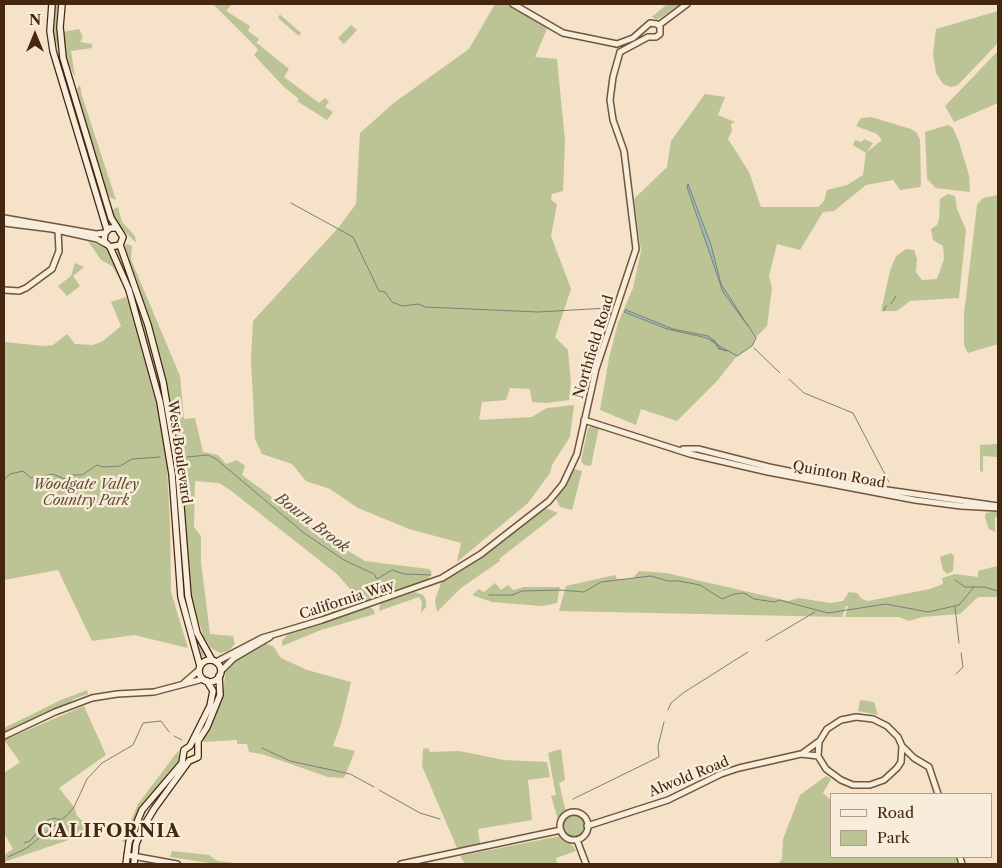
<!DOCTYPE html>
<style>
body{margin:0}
#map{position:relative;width:1002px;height:868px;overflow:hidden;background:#f5e2c8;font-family:"Libre Caslon Text",serif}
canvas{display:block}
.frame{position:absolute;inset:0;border:5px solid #44270e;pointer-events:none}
.legend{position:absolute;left:830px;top:793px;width:162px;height:65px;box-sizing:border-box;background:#f8ecdb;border:1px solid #b09d89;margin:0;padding:6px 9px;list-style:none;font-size:15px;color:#44270e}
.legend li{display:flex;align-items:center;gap:10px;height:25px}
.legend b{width:25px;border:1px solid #b09d89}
.north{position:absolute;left:10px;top:10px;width:50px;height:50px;-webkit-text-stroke:4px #f8ecdb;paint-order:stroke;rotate:0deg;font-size:14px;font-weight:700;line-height:20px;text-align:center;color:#44270e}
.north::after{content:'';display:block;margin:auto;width:18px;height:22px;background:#44270e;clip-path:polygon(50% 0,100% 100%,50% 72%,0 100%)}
</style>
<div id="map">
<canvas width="1002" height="868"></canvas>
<div class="frame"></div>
<ul class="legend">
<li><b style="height:6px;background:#f8ecdb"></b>Road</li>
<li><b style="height:14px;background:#bcc395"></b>Park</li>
</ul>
<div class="north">N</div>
</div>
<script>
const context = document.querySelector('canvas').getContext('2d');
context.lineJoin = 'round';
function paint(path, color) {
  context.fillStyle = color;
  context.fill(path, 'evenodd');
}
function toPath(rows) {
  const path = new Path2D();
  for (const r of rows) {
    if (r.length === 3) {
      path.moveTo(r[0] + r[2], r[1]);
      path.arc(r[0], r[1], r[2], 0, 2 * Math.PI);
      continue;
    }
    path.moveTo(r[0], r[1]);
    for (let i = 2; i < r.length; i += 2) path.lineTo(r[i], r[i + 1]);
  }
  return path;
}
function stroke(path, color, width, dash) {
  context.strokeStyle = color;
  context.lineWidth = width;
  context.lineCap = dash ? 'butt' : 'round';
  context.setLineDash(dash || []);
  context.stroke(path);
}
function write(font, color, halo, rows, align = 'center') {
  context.font = font + ' "Libre Caslon Text",serif';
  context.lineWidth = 5;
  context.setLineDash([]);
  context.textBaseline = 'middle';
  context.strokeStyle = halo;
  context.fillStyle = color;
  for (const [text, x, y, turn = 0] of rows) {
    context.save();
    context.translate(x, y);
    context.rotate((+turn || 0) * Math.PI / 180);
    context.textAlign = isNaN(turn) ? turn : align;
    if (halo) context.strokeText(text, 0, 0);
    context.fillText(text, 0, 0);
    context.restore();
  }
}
const green = toPath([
 [55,4,61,4,57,30,58,49,54,36],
 [213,4,231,5,226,11,250,26,248,31,259,39,255,45,257,43,289,69,284,77,319,103,325,98,329,102,325,107,333,112,327,120,297,101,299,99,284,87,254,55,258,50,254,45],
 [268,4,301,33,299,36,278,18,280,15],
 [495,4,507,4,544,25,547,29,535,57,557,59,565,141,563,191,552,194,551,200,557,204,551,236,571,289,555,337,568,350,571,383,569,400,547,403,532,402,530,389,510,388,506,400,482,402,479,420,532,417,547,408,574,405,570,437,552,465,550,473,528,503,457,562,461,543,409,529,358,508,330,489,306,481,292,464,262,454,255,439,251,360,253,321,339,227,356,204,360,133,395,102,469,49],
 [667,4,681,4,657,20,652,17],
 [998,11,998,43,958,85,951,87,943,84,936,73,933,54,936,29],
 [351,25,357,30,344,44,338,38],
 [79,29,83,37,80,42,92,44,92,48,71,51,75,77,67,61,63,32],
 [998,51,998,103,954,122,945,106],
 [61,59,113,226,108,227,59,63],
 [80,85,82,96,116,200,109,197,93,150,78,98,77,89],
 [705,94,725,97,718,115,735,122,731,124,732,131,728,139,749,172,761,207,818,207,824,201,827,190,847,185,863,175,866,153,853,145,855,140,862,142,864,139,873,143,867,152,882,140,877,134,856,126,861,118,871,117,911,129,917,133,920,140,921,184,920,187,900,190,893,180,866,185,834,211,823,212,800,250,777,244,769,276,772,288,767,326,757,336,752,346,737,356,717,381,677,421,641,409,636,425,600,410,609,358,618,323,633,288,641,251,634,199,667,167,671,141],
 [948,125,953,128,959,142,969,175,970,192,936,188,927,179,925,132],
 [948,194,955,196,957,209,966,230,959,298,910,301,897,311,881,311,890,271,896,256,906,249,914,250,917,259,916,272,922,280,937,279,944,259,943,246,933,240,931,229,937,225,939,219,940,199],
 [998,195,998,344,968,353,964,345,964,314,977,205,983,198],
 [118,207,122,222,135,236,136,243,115,221,112,210],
 [88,241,107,248,123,280,121,282,112,266,101,260],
 [127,244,132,246,131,259,135,269,180,376,184,419,195,418,203,452,218,455,226,464,237,460,245,466,242,475,336,544,365,561,429,569,432,572,429,577,430,580,326,616,322,614,320,608,337,602,338,605,343,605,359,599,337,574,230,490,219,483,195,481,194,527,201,536,201,562,210,634,233,636,235,644,228,651,220,653,211,648,204,637,194,608,189,583,184,492,175,422,148,314,123,247],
 [119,248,140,308,156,365,168,416,175,468,173,468,158,382,137,306,116,250],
 [75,263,84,267,73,276,80,286,67,296,58,286,71,276],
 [126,297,138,329,157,405,167,468,170,522,171,592,188,648,134,635,92,641,58,570,4,580,4,342,44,346,53,345,67,334,75,344,93,345,103,341,121,326,111,302],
 [591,426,599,427,591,466,584,465,581,461,588,428],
 [998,444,998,457,983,456,983,472,980,471,980,445],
 [574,469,582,471,572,510,560,507,556,499],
 [174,475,176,475,186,599,205,656,202,657,184,597],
 [545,508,558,513,499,559,500,561,461,588,437,612,435,600,441,583,464,569],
 [998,511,998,516,995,517,995,532,989,529,985,517,986,513],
 [951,553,954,556,953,571,947,574,943,570,940,557],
 [997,566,998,597,978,597,960,614,922,617,909,621,899,617,845,617,848,606,846,606,842,617,559,611,566,586,615,575,617,579,632,579,639,571,666,573,788,601,799,598,830,603,843,601,849,592,857,593,862,599,868,601,930,589,943,584,942,578,955,574,978,577,978,571],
 [495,583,501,590,508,585,513,590,524,587,560,587,557,603,542,606,492,602,472,595,479,589,484,592],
 [415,592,423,595,426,600,426,607,421,613,422,602,419,597,379,611,380,603],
 [369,607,373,609,375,614,321,630,282,646,282,641,288,634],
 [263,643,273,646,281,658,307,670,351,682,341,724,333,746,355,751,344,778,328,777,262,754,249,752,247,744,237,744,237,740,204,742,203,738,214,719,222,699,226,669,237,658],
 [87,690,88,694,74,699,64,707,4,734,4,728,61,700],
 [860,700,874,702,878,715,858,711],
 [84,706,106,755,59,788,74,807,77,816,87,825,89,833,4,862,4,855,13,849,4,833,4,773,20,762,4,740],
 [428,748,430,752,459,751,504,760,547,762,550,777,528,780,532,820,478,829,480,844,457,848,422,766,423,749],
 [561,749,565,780,559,783,566,812,558,819,551,796,556,795,548,753],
 [178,751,180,760,143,805,125,842,122,842,138,804],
 [826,776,831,779,823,793,831,800,831,857,957,857,960,864,778,864,782,859,783,839,800,795],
 [574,827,12],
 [560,836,573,846,576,851,556,858,557,864,465,864,460,856],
 [172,851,209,855,218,861,241,864,216,864,170,857]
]);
const water = toPath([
 [688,184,711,245,721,284,748,326,723,292,687,187,688,184],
 [626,310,673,329,708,336,715,341,719,348,727,351,719,349,714,341,703,337,667,329,624,312,626,310]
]);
const stream = toPath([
 [291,203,353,237,379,291,385,292,392,302,402,306,419,304,425,307,538,312,608,308],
 [891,304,896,296],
 [884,311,885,307,887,306],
 [711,341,737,356,752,346,756,338,748,325],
 [754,348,780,373],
 [789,379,804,393,853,413,889,482],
 [187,457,208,455,216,459,304,533,344,560,374,574,377,579,392,570,404,574,431,575],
 [4,480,10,474,23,471,31,478,53,474,64,479,71,475,82,475,97,465,103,467,120,466,132,459,160,457],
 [955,580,965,587,984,587,998,591],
 [489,595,512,595,522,591,560,590,584,592,601,582,651,576,668,581,679,581,700,585,722,599,734,594,744,593,754,599,774,602,779,600,828,613,886,604,928,612,959,605,974,587],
 [955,607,959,643],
 [766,641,815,612],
 [956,674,963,667,961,653],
 [668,710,671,703,683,693,748,652],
 [174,736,182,740],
 [262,748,290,761,350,774,374,787],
 [379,790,420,813,440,819],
 [573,799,659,757,658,746,664,722],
 [24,843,30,841,46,821,54,818,61,820],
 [8,857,27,848,66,816,74,807,87,779,102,763,133,745,143,723,161,721,169,732]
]);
const tertiary = toPath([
 [513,4,563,33,617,44],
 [659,25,687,4],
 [617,44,633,38,650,23,657,24,660,27,660,34,656,37,648,37,620,52],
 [4,218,96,234,105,233],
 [4,223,52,229,97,239,106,244],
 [4,290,19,291,26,288,52,269,59,251,58,230],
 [584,420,690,454,768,472,915,500,961,506,998,508],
 [683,449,698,449,769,467,873,488,998,506],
 [216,662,262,638,322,620,442,578,481,554,504,536,549,501,563,484,577,454,596,369,636,249,624,151,613,120,610,100,613,77,620,52],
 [221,671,234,658,270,637],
 [184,683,199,670],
 [856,717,873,719,887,726,898,737,902,746,901,762,897,768,884,780,870,785,853,785,841,780,826,769,818,756,819,742,827,729,841,720,856,717],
 [4,736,55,712,92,698,117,694,154,692,203,679],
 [903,747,914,758,929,767,938,794],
 [803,753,818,742],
 [574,826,14],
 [587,826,668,800,721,774,739,768,801,754,818,756],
 [577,840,586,864],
 [127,855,177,864],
 [960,857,962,864],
 [401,864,561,830]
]);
const secondary = toPath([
 [52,4,50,31,53,51,107,230],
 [62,4,60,27,63,58,111,218,123,237,120,245,110,247,104,241,105,233,110,228,116,228],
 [120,245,148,325,163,382,178,469,188,596,197,633,212,660],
 [110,247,129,290,160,402,172,474,181,597,200,666],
 [210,671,11],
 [189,761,198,757,198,741,207,727,220,695,219,676],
 [126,864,129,842,142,810,182,763,184,750,190,746,210,706,213,691,207,681],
 [134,864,136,844,142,829,154,809,189,761]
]);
const streetNames = [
 ["Northfield Road",594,347,-73],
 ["West Boulevard",179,452,82],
 ["Quinton Road",839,475,11],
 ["California Way",347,600,-18],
 ["Alwold Road",689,777,-22]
];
const parkNames = [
 ["Woodgate Valley",86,485],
 ["Country Park",86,501]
];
const waterNames = [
 ["Bourn Brook",312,523,37]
];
const districtNames = [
 ["CALIFORNIA",109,832]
];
paint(green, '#bcc395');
paint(water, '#9dbdbb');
stroke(water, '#798176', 1);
stroke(stream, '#798176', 1);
stroke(tertiary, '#70563c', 8);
stroke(secondary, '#44270e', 8);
stroke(tertiary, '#f8ecdb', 5);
stroke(secondary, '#f8ecdb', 5.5);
write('14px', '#44270e', '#f8ecdb', streetNames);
write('italic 14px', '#624e30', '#f8ecdb', parkNames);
write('italic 15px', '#5a4c39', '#f8ecdb', waterNames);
context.letterSpacing = '1px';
write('bold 19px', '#44270e', '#f8ecdb', districtNames);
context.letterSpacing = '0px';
</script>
